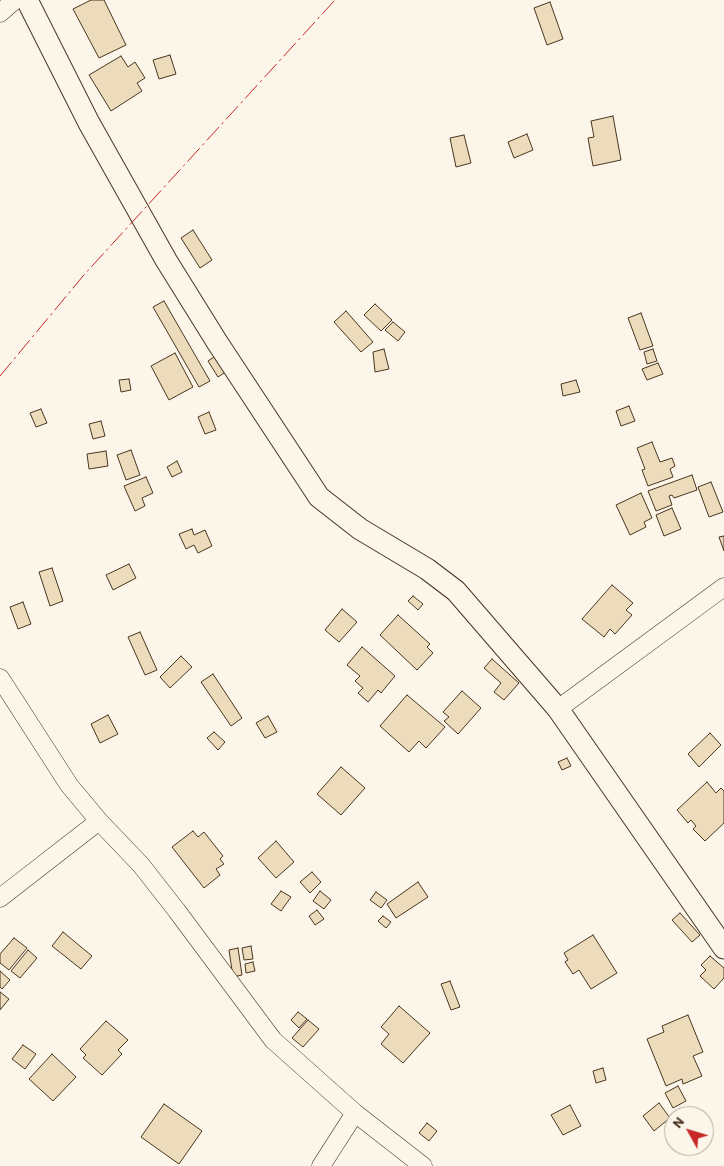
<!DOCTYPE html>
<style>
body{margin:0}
#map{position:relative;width:724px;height:1166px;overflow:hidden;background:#fbf6e9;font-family:Barlow,sans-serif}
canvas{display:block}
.north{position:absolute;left:664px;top:1106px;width:50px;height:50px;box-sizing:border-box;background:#fbf6e9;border:1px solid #b4a999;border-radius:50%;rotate:309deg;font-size:14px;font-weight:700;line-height:20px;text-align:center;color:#4a3520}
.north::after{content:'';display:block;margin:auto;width:18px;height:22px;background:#c62828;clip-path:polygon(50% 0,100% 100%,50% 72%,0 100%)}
</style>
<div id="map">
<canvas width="724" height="1166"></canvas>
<div class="north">N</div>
</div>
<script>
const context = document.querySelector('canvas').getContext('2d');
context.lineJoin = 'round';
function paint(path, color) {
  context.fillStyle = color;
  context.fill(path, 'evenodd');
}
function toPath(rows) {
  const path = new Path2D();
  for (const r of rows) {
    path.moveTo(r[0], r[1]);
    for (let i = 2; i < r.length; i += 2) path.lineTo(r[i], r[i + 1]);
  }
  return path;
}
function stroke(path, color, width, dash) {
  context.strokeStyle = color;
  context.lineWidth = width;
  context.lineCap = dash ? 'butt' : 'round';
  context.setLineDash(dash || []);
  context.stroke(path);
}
const building = toPath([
 [91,0,104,0,126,45,99,58,73,9,91,0],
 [550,2,563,39,547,45,534,8,550,2],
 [170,55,176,74,159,79,153,60,170,55],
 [121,56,128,67,135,62,145,78,137,83,142,91,111,111,89,75,121,56],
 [613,116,621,160,593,166,588,138,594,137,591,121,613,116],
 [527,134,533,150,514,158,508,142,527,134],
 [464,135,471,163,456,167,450,138,464,135],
 [193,230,212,260,200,268,181,238,193,230],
 [164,301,210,381,199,387,153,307,164,301],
 [375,304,392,320,381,331,364,315,375,304],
 [346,311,373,342,361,352,334,322,346,311],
 [641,313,653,346,640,350,628,318,641,313],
 [393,322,405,332,398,341,385,330,393,322],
 [384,349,389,369,375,372,373,352,384,349],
 [653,349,657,361,647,364,644,352,653,349],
 [175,353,193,387,169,400,151,366,175,353],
 [220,353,230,369,218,377,208,361,220,353],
 [658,363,663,374,647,380,642,369,658,363],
 [129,379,131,390,121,392,119,380,129,379],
 [576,380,580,392,563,396,561,384,576,380],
 [629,406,635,421,621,426,616,411,629,406],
 [41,409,47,423,36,427,30,413,41,409],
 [209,412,216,430,205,434,198,417,209,412],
 [101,421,105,436,93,439,89,424,101,421],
 [652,442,660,462,672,458,675,466,670,469,673,477,648,486,642,470,645,469,637,448,652,442],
 [131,450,140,475,126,480,117,455,131,450],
 [106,451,108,466,89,469,87,454,106,451],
 [177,461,182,472,172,477,167,467,177,461],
 [692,475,697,490,674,498,672,495,669,496,672,505,656,511,648,491,692,475],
 [146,477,153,493,142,498,145,506,135,511,124,486,146,477],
 [711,482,723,512,709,517,698,487,711,482],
 [641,493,652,518,644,522,646,527,630,535,616,505,641,493],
 [672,508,681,529,664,536,656,515,672,508],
 [192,529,194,535,205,530,212,546,198,553,194,545,186,549,179,534,192,529],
 [724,536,724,551,719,537,724,536],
 [129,564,136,578,113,590,106,575,129,564],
 [52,568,63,601,50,606,39,572,52,568],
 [612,585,633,603,626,610,632,615,615,634,610,629,604,637,582,619,612,585],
 [413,596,423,604,418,610,408,601,413,596],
 [23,602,31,624,18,629,10,607,23,602],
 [342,609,357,622,339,642,325,630,342,609],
 [398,615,430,644,427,647,433,653,417,670,380,635,398,615],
 [140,632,157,670,145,675,128,637,140,632],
 [362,647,395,676,381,693,378,690,368,702,358,693,363,688,355,681,360,676,347,665,362,647],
 [181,656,192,667,170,688,160,677,181,656],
 [492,659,519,683,504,700,494,692,501,683,484,668,492,659],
 [213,674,242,718,231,726,201,682,213,674],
 [462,691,481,708,458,734,444,721,449,717,443,712,462,691],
 [407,695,445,727,426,748,419,741,409,752,380,726,407,695],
 [108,715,118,734,100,743,91,724,108,715],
 [268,716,277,732,265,738,256,723,268,716],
 [214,732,225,742,218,750,207,738,214,732],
 [710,733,721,745,699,767,688,754,710,733],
 [567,758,571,766,562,770,558,762,567,758],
 [341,767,365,788,341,815,317,794,341,767],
 [707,782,716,793,721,788,724,791,724,823,705,841,693,829,696,826,691,820,688,823,677,810,707,782],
 [193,831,198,837,204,832,223,856,220,859,224,864,216,869,220,875,204,888,172,847,193,831],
 [276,841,294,862,276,878,258,858,276,841],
 [312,872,321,882,310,893,300,882,312,872],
 [418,882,428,897,396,918,387,904,418,882],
 [281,891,291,897,281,911,271,904,281,891],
 [320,891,331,900,324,909,313,901,320,891],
 [376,892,387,900,381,908,370,900,376,892],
 [317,910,324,919,315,925,309,916,317,910],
 [680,913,700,935,692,942,672,920,680,913],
 [383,916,391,922,386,928,378,921,383,916],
 [63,932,92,956,81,969,52,946,63,932],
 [593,935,617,973,591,989,579,970,573,974,565,962,568,960,564,953,593,935],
 [14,938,27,948,9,970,0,963,0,954,14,938],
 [251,946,253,959,244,960,242,948,251,946],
 [238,948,242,975,233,977,229,950,238,948],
 [28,950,37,958,20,978,11,971,28,950],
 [710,956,724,968,724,978,714,989,700,976,706,970,701,965,710,956],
 [253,962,255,971,246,973,245,964,253,962],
 [0,971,10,980,2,989,0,987,0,971],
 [450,981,460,1007,451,1010,441,984,450,981],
 [0,992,9,999,0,1010,0,992],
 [399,1006,430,1033,403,1063,381,1044,389,1034,381,1027,399,1006],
 [298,1012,307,1019,299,1028,291,1020,298,1012],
 [688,1015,703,1052,693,1056,702,1076,683,1084,682,1079,666,1086,647,1039,664,1032,662,1026,688,1015],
 [308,1020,319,1029,303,1047,292,1038,308,1020],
 [106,1021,128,1040,118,1050,122,1054,102,1075,83,1058,86,1055,80,1049,106,1021],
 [23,1045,36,1054,25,1069,12,1059,23,1045],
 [52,1054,76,1077,53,1101,29,1079,52,1054],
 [603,1068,606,1080,596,1083,593,1071,603,1068],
 [678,1086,686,1101,673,1108,665,1093,678,1086],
 [659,1103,670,1118,654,1131,643,1116,659,1103],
 [164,1104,202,1131,179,1164,141,1137,164,1104],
 [570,1105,581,1126,563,1135,551,1115,570,1105],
 [427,1123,437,1131,429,1141,419,1133,427,1123]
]);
const minor = toPath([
 [0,13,15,0],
 [0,678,69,785,99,821,141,865,177,911,273,1040,355,1113,423,1166],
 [558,709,724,587],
 [0,898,99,821],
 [321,1166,355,1113]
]);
const tertiary = toPath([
 [27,0,89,123,166,260,217,342,319,497,360,529,427,569,456,591,558,709,724,948]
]);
const power = toPath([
 [0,376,83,276,335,0]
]);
paint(building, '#ecdcbc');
stroke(building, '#4a3520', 1);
stroke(minor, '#4a3520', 19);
stroke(tertiary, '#4a3520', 23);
stroke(minor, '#fbf6e9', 18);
stroke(tertiary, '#fbf6e9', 21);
stroke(power, '#c62828', 1, [18, 4, 2.5, 4]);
</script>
